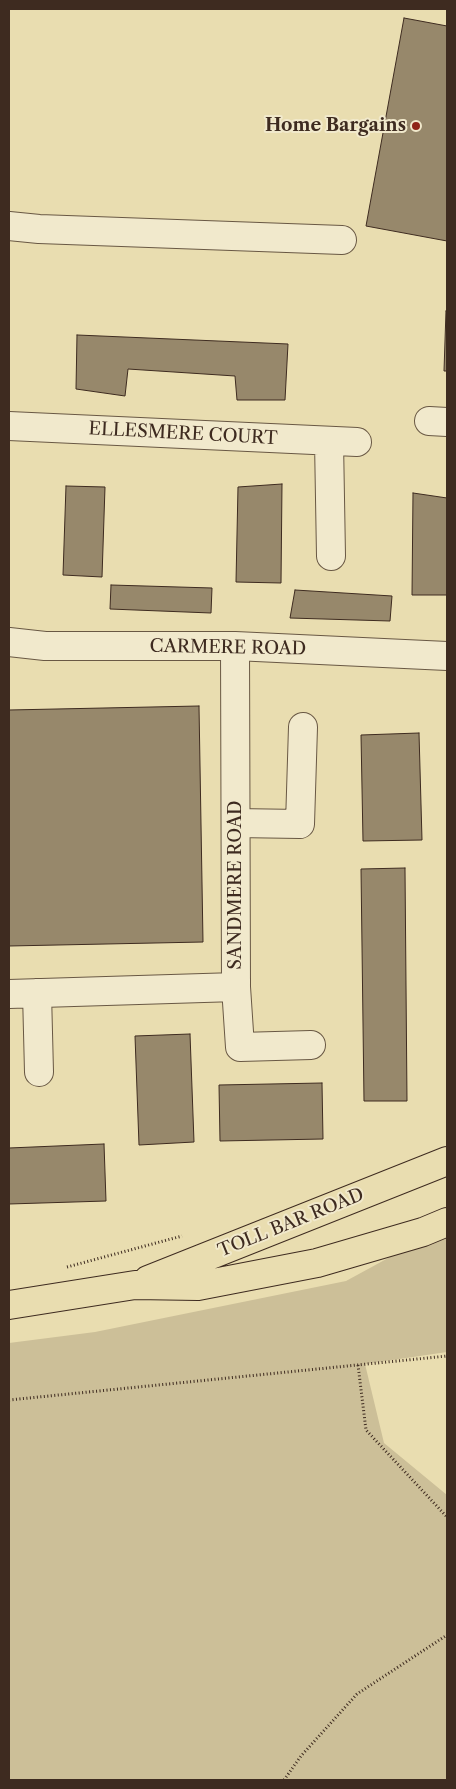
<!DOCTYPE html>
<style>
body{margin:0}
#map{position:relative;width:456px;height:1789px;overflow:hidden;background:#e9ddb0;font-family:"Libre Caslon Text",serif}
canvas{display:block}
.frame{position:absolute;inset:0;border:10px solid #3e2b20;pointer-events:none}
</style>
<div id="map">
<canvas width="456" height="1789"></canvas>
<div class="frame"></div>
</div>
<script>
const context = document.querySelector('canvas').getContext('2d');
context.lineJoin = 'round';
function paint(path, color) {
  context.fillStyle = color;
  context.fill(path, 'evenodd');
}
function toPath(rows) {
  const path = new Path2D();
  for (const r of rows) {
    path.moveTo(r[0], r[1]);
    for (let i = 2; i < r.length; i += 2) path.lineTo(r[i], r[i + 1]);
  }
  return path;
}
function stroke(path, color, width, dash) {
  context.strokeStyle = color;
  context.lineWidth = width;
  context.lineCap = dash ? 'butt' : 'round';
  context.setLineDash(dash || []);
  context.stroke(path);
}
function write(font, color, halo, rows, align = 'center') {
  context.font = font + ' "Libre Caslon Text",serif';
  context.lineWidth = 4;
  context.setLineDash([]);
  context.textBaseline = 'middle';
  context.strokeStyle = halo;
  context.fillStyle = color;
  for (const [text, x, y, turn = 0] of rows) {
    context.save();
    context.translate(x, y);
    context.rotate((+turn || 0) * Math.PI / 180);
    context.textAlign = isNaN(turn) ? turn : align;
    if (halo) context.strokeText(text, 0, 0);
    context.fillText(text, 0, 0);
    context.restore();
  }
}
const green = toPath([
 [447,1226,447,1352,365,1364,384,1443,447,1495,447,1780,9,1780,9,1343,95,1332,346,1281]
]);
const building = toPath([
 [404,18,447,26,447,241,366,226,404,18],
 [446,311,447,311,447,371,444,371,446,311],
 [77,335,288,344,285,400,237,400,235,376,128,369,125,396,76,389,77,335],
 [282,484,281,583,236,582,238,487,282,484],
 [66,486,105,487,102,577,63,575,66,486],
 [413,493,447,498,447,595,412,595,413,493],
 [111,585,212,588,211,613,110,609,111,585],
 [295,590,392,596,390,621,290,618,295,590],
 [199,706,203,942,9,946,9,710,199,706],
 [419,733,422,840,363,841,361,735,419,733],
 [405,868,407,1101,364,1101,361,869,405,868],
 [190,1034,194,1142,139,1145,135,1036,190,1034],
 [322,1083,323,1139,220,1141,219,1085,322,1083],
 [104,1144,106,1201,9,1204,9,1148,104,1144]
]);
const path = toPath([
 [67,1267,182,1236],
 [358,1365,366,1430,447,1517],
 [9,1400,447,1356],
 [284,1780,301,1756,357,1694,447,1635]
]);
const minor = toPath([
 [9,226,39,229,342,240],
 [429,421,447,422],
 [9,426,357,442],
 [329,441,331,556],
 [9,642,45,646,235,646,447,656],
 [236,823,300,824,303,727],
 [236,987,240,1047,311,1045],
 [37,993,39,1072],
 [9,994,236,987,235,646]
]);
const major = toPath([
 [148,1280,447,1161],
 [9,1305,135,1285,198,1286,317,1263,423,1232,447,1222]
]);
const markers = [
 [416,126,5,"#8f2418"]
];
const poiNames = [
 ["Home Bargains",406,126]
];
const streetNames = [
 ["ELLESMERE COURT",183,434,3],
 ["CARMERE ROAD",228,648,1],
 ["SANDMERE ROAD",236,885,-90],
 ["TOLL BAR ROAD",291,1223,-22]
];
paint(green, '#ccbf98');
paint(building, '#97886b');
stroke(building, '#3e2b20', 1);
stroke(minor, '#695844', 30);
stroke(major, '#3e2b20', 30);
stroke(path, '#3e2b20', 3, [1, 2.5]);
stroke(minor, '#f1e9cc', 28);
stroke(major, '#e9ddb0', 28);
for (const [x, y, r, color] of markers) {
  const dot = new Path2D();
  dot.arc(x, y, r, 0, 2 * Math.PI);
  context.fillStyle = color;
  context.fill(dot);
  stroke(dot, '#f1e9cc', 2);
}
write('bold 18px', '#3e2b20', '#f1e9cc', poiNames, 'right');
write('18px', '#3e2b20', '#f1e9cc', streetNames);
</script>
